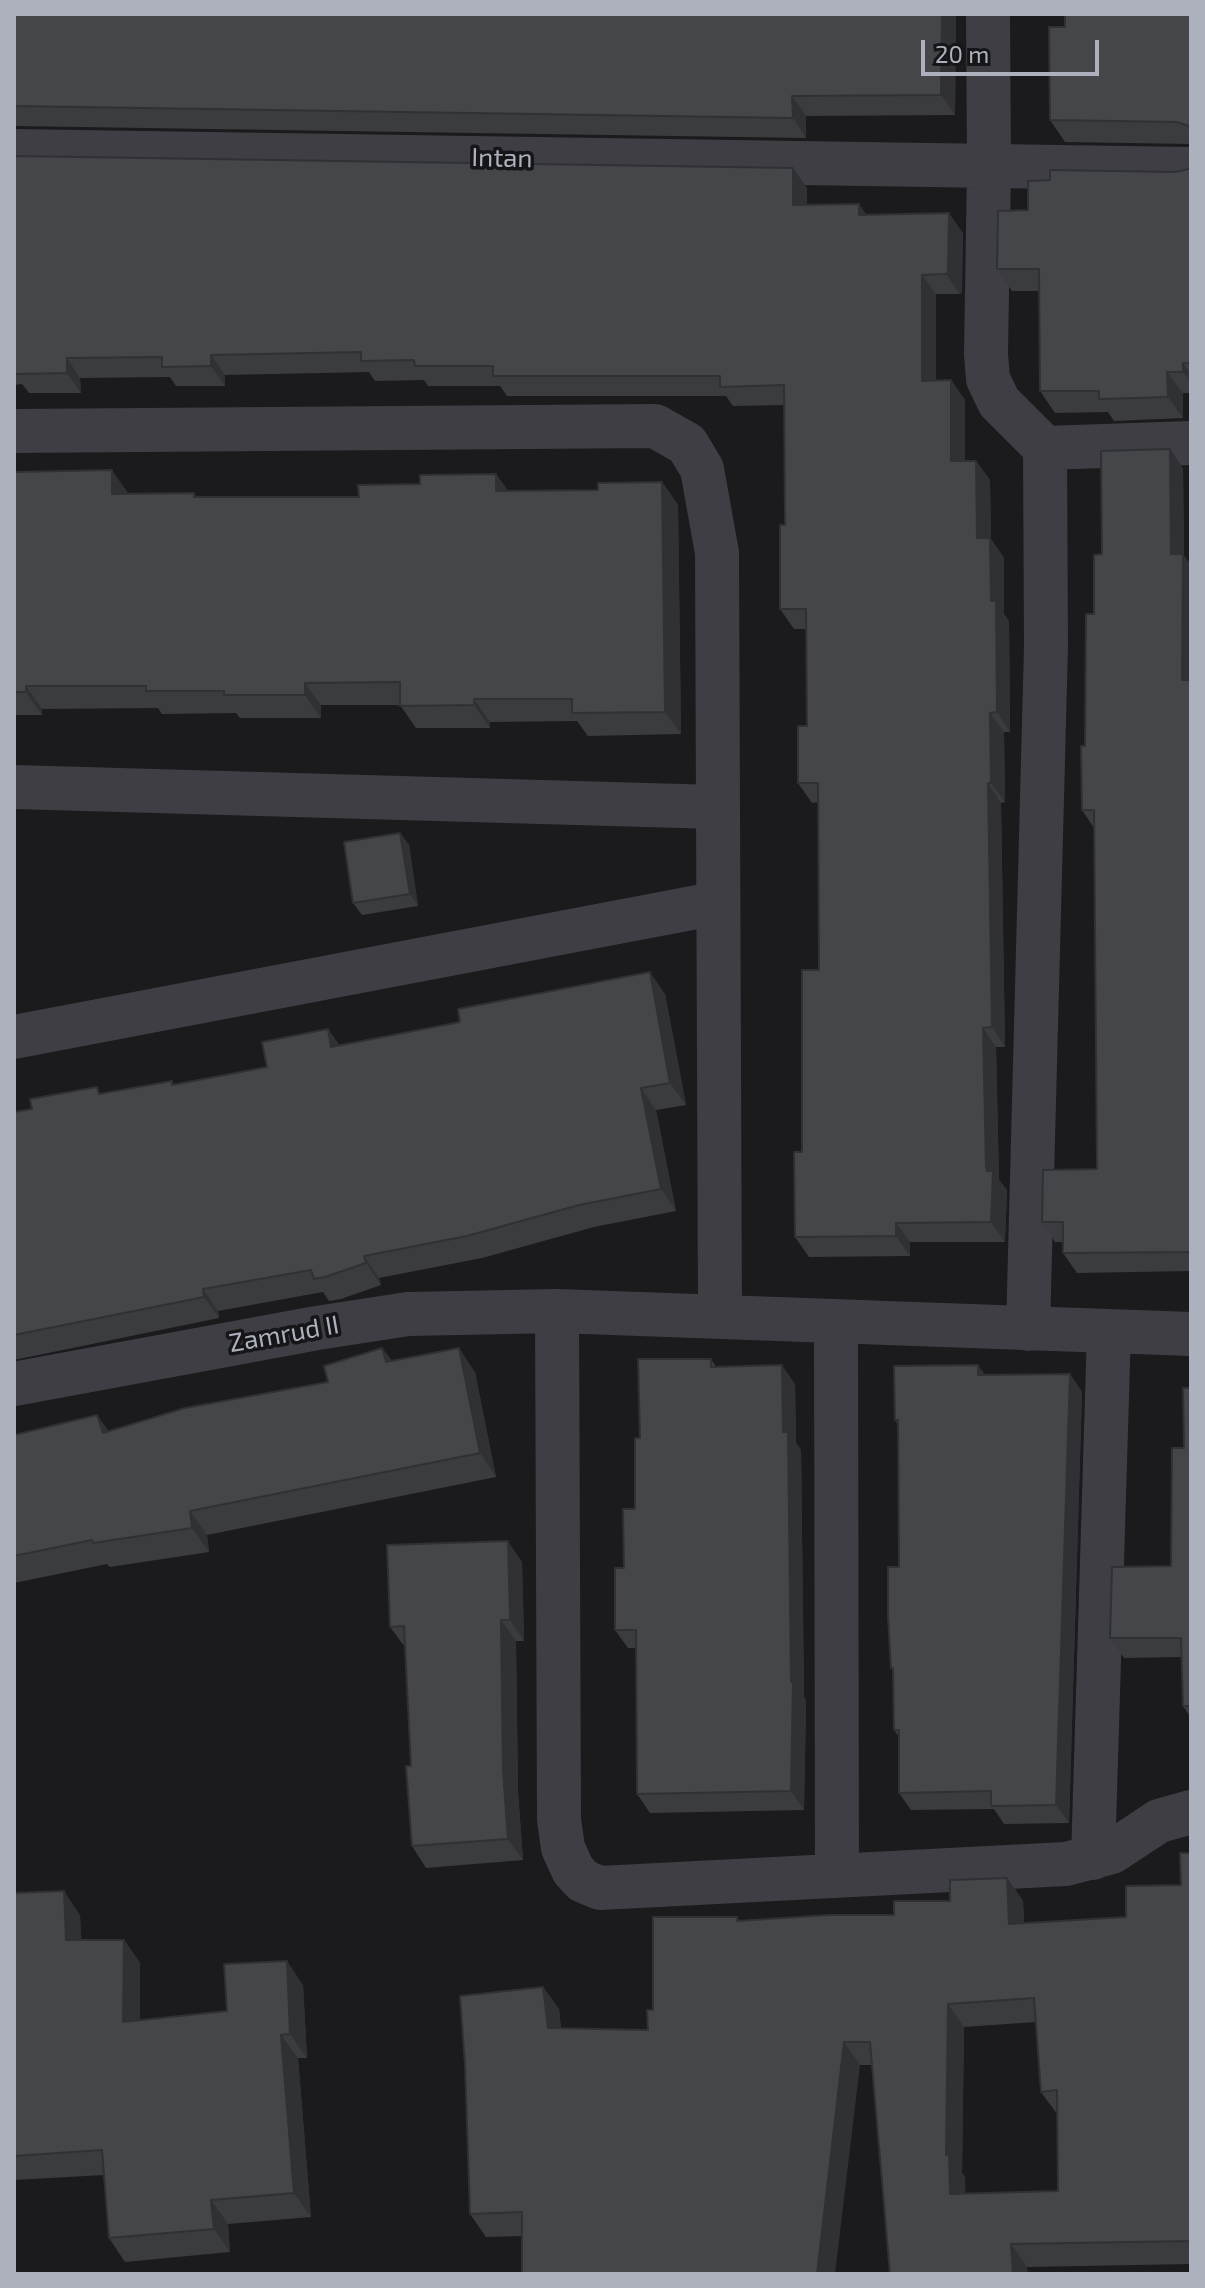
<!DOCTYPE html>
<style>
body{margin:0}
#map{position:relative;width:1205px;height:2288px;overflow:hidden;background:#1b1b1d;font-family:"Exo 2",sans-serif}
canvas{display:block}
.frame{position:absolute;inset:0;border:16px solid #adb1bd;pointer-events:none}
.scale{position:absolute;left:921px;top:40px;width:178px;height:36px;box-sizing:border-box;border:4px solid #adb1bd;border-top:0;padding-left:10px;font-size:24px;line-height:28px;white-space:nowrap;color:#adb1bd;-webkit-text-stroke:6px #161618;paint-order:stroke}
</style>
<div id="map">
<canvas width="1205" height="2288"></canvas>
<div class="frame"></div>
<div class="scale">20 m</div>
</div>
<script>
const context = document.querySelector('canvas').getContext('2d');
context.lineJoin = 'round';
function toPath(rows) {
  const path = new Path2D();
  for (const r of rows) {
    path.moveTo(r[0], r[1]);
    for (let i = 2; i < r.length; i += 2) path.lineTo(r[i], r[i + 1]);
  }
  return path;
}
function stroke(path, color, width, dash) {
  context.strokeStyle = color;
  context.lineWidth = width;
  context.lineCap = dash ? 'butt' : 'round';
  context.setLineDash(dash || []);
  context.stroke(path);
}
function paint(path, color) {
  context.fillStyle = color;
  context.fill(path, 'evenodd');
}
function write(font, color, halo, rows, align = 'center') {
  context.font = font + ' "Exo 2",sans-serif';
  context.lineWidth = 7;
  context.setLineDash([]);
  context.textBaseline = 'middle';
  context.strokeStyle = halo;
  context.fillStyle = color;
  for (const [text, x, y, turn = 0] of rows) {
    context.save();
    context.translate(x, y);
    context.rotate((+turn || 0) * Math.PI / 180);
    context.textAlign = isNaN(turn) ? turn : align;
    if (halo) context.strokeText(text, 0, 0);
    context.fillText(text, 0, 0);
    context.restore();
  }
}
const minor = toPath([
 [988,14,989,166,986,354,988,379,999,402,1045,448,1046,646,1028,1329],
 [14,151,1191,169],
 [14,431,655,426,687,444,702,469,717,553,720,1316],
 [1045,448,1191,443],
 [14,787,717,807],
 [14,1037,718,903],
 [557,1311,559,1819,563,1848,573,1870,583,1881,600,1888,1066,1864,1112,1852,1159,1821,1191,1812],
 [836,1321,837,1876],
 [14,1384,317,1328,408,1314,557,1311,1191,1334],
 [1093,1858,1109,1331]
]);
const wall = toPath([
 [14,14,956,14,955,115,806,116,806,138,14,126],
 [1191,14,1191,144,1065,142,1050,120,1065,27],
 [14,156,807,188,807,205,963,233,962,291,960,294,936,294,936,380,951,380,965,400,965,461,976,461,990,480,991,539,1004,558,1004,614,1009,621,1010,732,1004,732,1005,802,1001,803,1005,1047,996,1047,999,1180,1007,1190,1005,1242,910,1242,910,1256,809,1257,795,1237,819,970,818,802,812,803,798,783,807,726,807,629,794,629,780,609,785,525,784,405,733,406,726,396,507,396,500,386,428,386,424,380,375,381,369,372,225,375,225,386,176,386,170,377,80,378,81,393,29,393,22,384,14,385],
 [1191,166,1191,393,1183,393,1183,418,1114,421,1108,412,1055,413,1040,391,1039,291,1012,291,997,269,1028,210,1050,180,1175,172,1189,169],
 [1183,468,1184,556,1191,565,1191,1271,1077,1273,1063,1253,1063,1242,1055,1242,1042,1222,1097,1169,1094,828,1082,810,1094,614,1102,554],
 [14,472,128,494,194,493,197,497,359,497,420,484,496,474,508,491,598,490,662,482,678,505,681,734,588,736,577,721,490,722,490,728,416,728,400,705,321,705,321,718,240,718,236,713,162,714,158,708,42,709,42,715,14,715],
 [400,833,409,845,418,906,362,915,353,903],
 [665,994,686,1105,656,1110,676,1211,594,1227,482,1258,379,1278,381,1285,341,1299,329,1301,323,1292,218,1311,219,1318,14,1360,14,1112,102,1094,174,1085,267,1067,328,1029,339,1045],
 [382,1348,392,1361,475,1372,496,1477,207,1535,209,1552,110,1567,107,1564,14,1583,14,1435,97,1415,109,1432,328,1382],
 [711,1359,716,1367,795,1384,796,1443,801,1450,804,1697,806,1701,804,1810,650,1813,637,1794,636,1648,628,1648,615,1630,624,1568,635,1509,640,1438],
 [1070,1374,1082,1392,1069,1823,1004,1824,994,1809,911,1810,899,1793,899,1737,894,1730,893,1672,891,1668,899,1567,898,1425,895,1420,985,1375],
 [1191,1388,1191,1718,1183,1706,1182,1657,1124,1658,1110,1638,1171,1566],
 [522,1562,524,1641,516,1641,518,1792,523,1860,426,1868,412,1846,411,1766,405,1647,390,1627],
 [1191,1853,1191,2264,1027,2267,890,2274,872,2065,860,2065,522,2236,486,2237,470,2214,543,1987,559,2009,561,2028,648,2030,653,2010,737,1917,740,1921,894,1915,950,1901,1007,1878,1023,1901,1024,1923,1126,1917,1181,1885],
 [1036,2022,1041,2092,1057,2114,1058,2191,965,2194,965,2177,962,2173,964,2027],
 [14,1893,80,1915,81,1940,124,1940,140,1963,140,2020,227,2011,303,1985,307,2058,298,2058,311,2217,228,2224,230,2252,125,2262,109,2238,104,2175,14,2180]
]);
const shadedWall = toPath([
 [942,14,956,14,955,115,941,95],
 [792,96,806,116,806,138,793,118],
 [793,168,807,188,807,224,793,205],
 [859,204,873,224,859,215],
 [949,213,963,233,962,291,960,294,946,274],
 [922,275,936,294,936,400,922,381],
 [211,355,225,375,225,386,211,366],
 [67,358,80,378,81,393,67,373],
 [1183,363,1191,374,1191,383,1183,372],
 [1167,372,1183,393,1183,418,1168,397],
 [951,380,965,400,965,481,951,461],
 [1170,449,1183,468,1184,556,1191,565,1191,693,1182,680,1171,554],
 [976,461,990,480,991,539,1004,558,1004,614,1009,621,1010,732,997,712,991,601,977,538],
 [112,470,128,493,128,516,112,494],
 [496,474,512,497,496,491],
 [662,482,678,505,681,734,665,712],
 [305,683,321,705,321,718,305,695],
 [26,686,42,709,42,715,26,692],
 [474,699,490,722,490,728,474,705],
 [990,713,1004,732,1005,802,991,783],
 [988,783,1001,803,1005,1047,992,1027],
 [400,833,409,845,418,906,410,894],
 [650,972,665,994,686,1105,670,1083],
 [983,1028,996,1047,999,1180,1007,1190,1005,1242,991,1222,986,1167],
 [328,1029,343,1051,331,1047],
 [641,1088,656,1110,676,1211,661,1189],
 [896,1223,910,1242,910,1256,896,1236],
 [364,1256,379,1278,381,1285,366,1263],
 [203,1289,218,1311,219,1318,204,1297],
 [382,1348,399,1372,386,1362],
 [459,1348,475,1372,496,1477,480,1453],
 [782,1365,795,1384,796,1443,801,1450,804,1697,806,1701,804,1810,791,1791,791,1682,783,1432],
 [978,1365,991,1383,978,1375],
 [1070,1374,1082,1392,1069,1823,1056,1805],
 [97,1415,113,1439,103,1433],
 [190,1511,207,1535,209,1552,192,1528],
 [508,1541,522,1562,524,1641,510,1620],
 [501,1620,516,1641,518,1792,523,1860,508,1839,503,1771],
 [1007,1878,1023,1901,1025,1946,1009,1924],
 [64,1891,80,1915,83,1964,66,1940],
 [124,1940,140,1963,140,2045,123,2022],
 [287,1961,303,1985,307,2058,290,2034],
 [543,1987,559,2009,563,2050,548,2028],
 [948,2004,964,2027,962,2173,965,2177,966,2217,950,2194,946,2155],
 [281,2035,298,2058,311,2217,294,2193],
 [844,2042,860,2065,835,2274,817,2274],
 [211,2200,228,2224,230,2252,214,2229],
 [1011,2244,1027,2267,1028,2274,1013,2274]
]);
const building = toPath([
 [14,14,942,14,941,95,792,96,793,118,14,106,14,14],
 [1065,14,1191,14,1191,128,1189,126,1177,122,1050,120,1049,27,1065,27,1065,14],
 [14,156,793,168,793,205,859,204,859,215,949,213,948,271,946,274,922,275,922,381,951,380,951,461,976,461,977,538,990,538,991,601,996,601,997,712,990,713,991,783,988,783,992,1027,983,1028,986,1167,987,1171,993,1171,991,1222,896,1223,896,1236,795,1237,794,1152,802,1152,802,970,819,970,818,783,798,783,798,726,807,726,806,609,780,609,780,525,785,525,784,385,720,387,720,376,493,376,493,366,415,366,414,360,361,361,361,352,211,355,211,366,162,367,162,357,67,358,67,373,15,374,14,156],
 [1191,166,1191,363,1183,363,1183,372,1167,372,1168,397,1099,399,1099,391,1040,391,1039,269,997,269,998,211,1028,210,1028,181,1050,180,1050,170,1175,172,1189,169,1191,166],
 [1170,449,1171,554,1183,554,1182,680,1191,680,1191,1252,1063,1253,1063,1222,1042,1222,1043,1170,1097,1169,1094,810,1082,810,1081,746,1085,746,1086,614,1094,614,1094,555,1102,554,1101,451,1170,449],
 [112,470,112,494,194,493,194,497,359,497,358,485,420,484,420,475,496,474,496,491,598,490,598,483,662,482,665,712,572,713,572,699,474,699,474,705,400,706,400,682,305,683,305,695,224,695,224,691,146,691,146,686,26,686,26,692,14,692,14,472,112,470],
 [400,833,410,894,353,903,344,842,400,833],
 [650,972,670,1083,641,1088,661,1189,579,1205,467,1236,364,1256,366,1263,325,1277,314,1279,311,1270,203,1289,204,1297,14,1335,14,1112,32,1109,30,1099,97,1087,99,1094,172,1081,172,1085,267,1067,262,1042,328,1029,331,1047,460,1022,458,1009,650,972],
 [382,1348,386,1362,459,1348,480,1453,190,1511,192,1528,93,1543,92,1540,14,1556,14,1435,97,1415,103,1433,185,1408,328,1382,324,1366,382,1348],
 [638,1359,711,1359,711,1367,782,1365,783,1432,788,1432,791,1682,793,1682,791,1791,637,1794,636,1630,615,1630,615,1568,624,1568,623,1509,635,1509,635,1438,640,1438,638,1359],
 [978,1365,978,1375,1070,1374,1056,1805,991,1806,991,1791,899,1793,899,1730,894,1730,893,1668,891,1668,888,1617,888,1567,899,1567,898,1420,895,1420,894,1366,978,1365],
 [1183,1388,1191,1388,1191,1706,1183,1706,1181,1638,1110,1638,1112,1567,1171,1566,1172,1448,1184,1448,1183,1388],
 [508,1541,510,1620,501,1620,503,1771,508,1839,412,1846,406,1766,411,1766,404,1626,390,1627,387,1545,508,1541],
 [1180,1853,1191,1853,1191,2241,1011,2244,1013,2274,890,2274,870,2042,844,2042,817,2274,522,2274,522,2212,470,2214,465,2065,460,1996,543,1987,548,2028,648,2030,647,2010,653,2010,653,1917,737,1917,737,1921,828,1915,894,1915,894,1901,950,1901,950,1880,1007,1878,1009,1924,1126,1917,1126,1886,1181,1885,1180,1853],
 [1034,1998,1041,2092,1057,2090,1058,2191,950,2194,949,2155,946,2155,948,2004,1034,1998],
 [64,1891,66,1940,124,1940,123,2022,227,2011,224,1964,287,1961,290,2034,281,2035,294,2193,211,2200,214,2229,109,2238,102,2150,14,2156,14,1893,64,1891]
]);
const streetNames = [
 ["Intan",502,158,1],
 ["Zamrud II",284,1334,-10]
];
stroke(minor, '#3e3e44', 44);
paint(wall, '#3b3c40');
paint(shadedWall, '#303134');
paint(building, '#45464a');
stroke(building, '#303134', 2);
write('26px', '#adb1bd', '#161618', streetNames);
</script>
